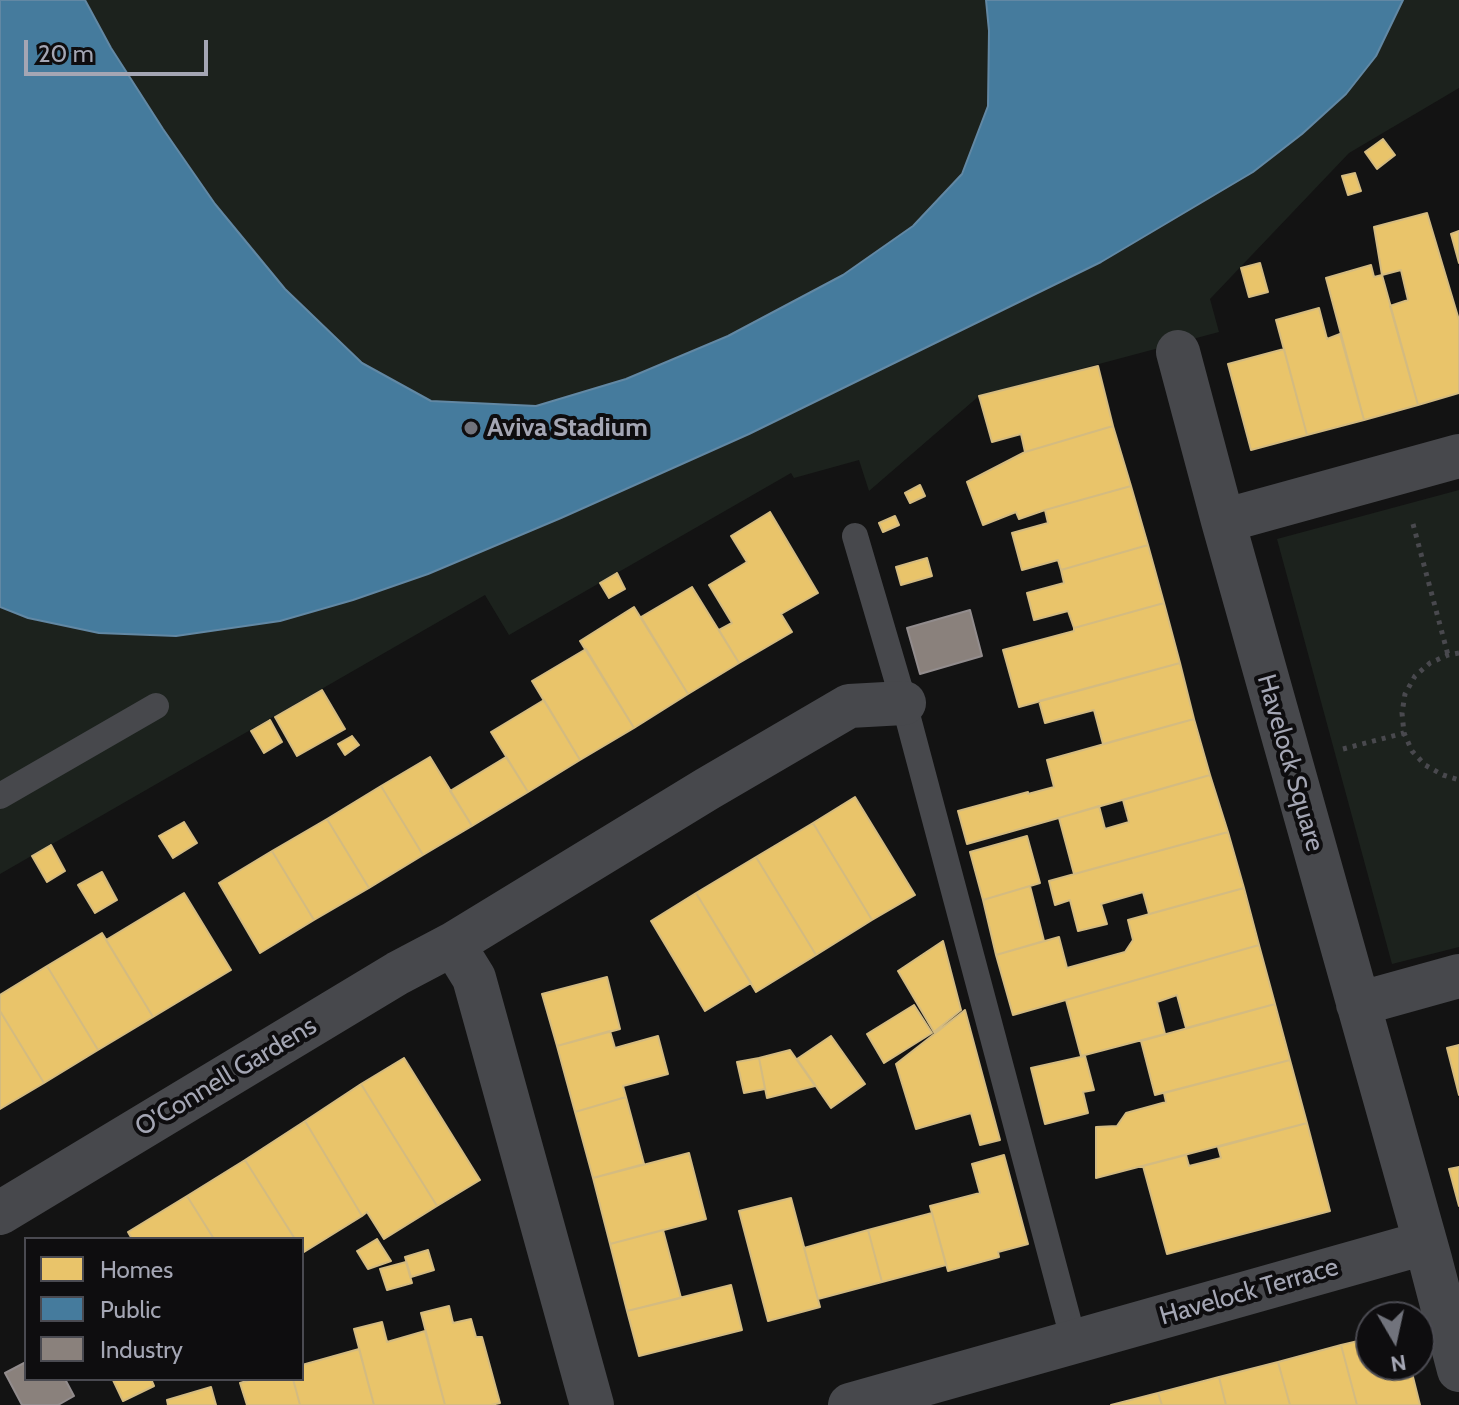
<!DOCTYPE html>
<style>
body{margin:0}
#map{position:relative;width:1459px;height:1405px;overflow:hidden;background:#131313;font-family:Cabin,sans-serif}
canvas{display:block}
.legend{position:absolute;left:24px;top:1237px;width:280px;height:144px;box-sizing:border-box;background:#0e0d0f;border:2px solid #4a4a51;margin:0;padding:10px 14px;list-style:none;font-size:24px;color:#a4a6b4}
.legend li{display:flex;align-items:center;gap:16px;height:40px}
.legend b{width:40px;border:2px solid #4a4a51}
.north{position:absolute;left:1355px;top:1301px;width:80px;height:80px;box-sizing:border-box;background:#0e0d0f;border:2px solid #4a4a51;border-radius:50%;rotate:171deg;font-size:22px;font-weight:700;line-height:32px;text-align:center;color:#a4a6b4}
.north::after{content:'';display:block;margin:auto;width:28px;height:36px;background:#71737c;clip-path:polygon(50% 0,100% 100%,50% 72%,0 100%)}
.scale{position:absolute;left:24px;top:40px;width:184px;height:36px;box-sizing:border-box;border:4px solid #a4a6b4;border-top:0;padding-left:10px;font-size:24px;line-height:28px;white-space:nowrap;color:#a4a6b4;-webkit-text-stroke:6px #0e0d0f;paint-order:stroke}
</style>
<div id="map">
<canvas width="1459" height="1405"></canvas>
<ul class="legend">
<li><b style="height:22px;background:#e9c46a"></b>Homes</li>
<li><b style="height:22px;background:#457b9d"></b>Public</li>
<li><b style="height:22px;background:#8a817c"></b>Industry</li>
</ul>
<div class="north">N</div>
<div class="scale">20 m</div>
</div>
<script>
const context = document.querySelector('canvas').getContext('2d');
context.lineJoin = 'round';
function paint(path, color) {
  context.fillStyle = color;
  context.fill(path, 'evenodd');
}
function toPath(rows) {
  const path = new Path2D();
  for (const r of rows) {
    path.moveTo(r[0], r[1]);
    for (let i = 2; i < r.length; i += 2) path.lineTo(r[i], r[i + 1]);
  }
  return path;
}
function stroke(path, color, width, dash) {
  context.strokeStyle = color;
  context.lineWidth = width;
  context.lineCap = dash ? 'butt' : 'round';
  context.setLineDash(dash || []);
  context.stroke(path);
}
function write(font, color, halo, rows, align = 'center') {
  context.font = font + ' Cabin,sans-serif';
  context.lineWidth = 8;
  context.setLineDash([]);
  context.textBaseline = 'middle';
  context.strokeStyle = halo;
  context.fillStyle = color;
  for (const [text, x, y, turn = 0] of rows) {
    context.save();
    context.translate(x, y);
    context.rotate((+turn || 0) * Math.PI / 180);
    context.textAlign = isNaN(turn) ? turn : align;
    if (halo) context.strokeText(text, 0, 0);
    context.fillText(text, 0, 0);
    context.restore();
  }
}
const green = toPath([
 [0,0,1459,0,1459,88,1349,153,1210,299,1219,332,979,396,869,491,859,460,794,478,791,473,509,635,485,595,0,874],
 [1459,490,1459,947,1392,964,1277,539]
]);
const homes = toPath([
 [1383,139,1395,155,1377,169,1365,152,1383,139],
 [1355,173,1361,191,1348,195,1342,176,1355,173],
 [1427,213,1459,320,1459,393,1418,405,1390,306,1408,300,1401,270,1382,275,1374,227,1427,213],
 [1459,231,1459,263,1451,234,1459,231],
 [1260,263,1268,292,1249,297,1241,268,1260,263],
 [1371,265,1374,277,1382,275,1418,405,1364,420,1326,278,1371,265],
 [1319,308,1327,339,1340,334,1364,420,1307,435,1276,320,1319,308],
 [1284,349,1307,435,1251,450,1228,364,1284,349],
 [1098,366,1113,426,1025,452,1021,434,992,442,979,396,1098,366],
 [1113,426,1131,486,1045,510,1019,519,1016,512,983,525,967,482,1025,452,1113,426],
 [920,485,925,496,910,503,905,493,920,485],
 [1131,486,1148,545,1061,570,1058,560,1022,570,1012,533,1048,523,1045,510,1131,486],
 [770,512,818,593,781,614,792,632,739,663,719,630,732,623,709,585,747,562,731,536,770,512],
 [895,516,899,525,883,532,879,523,895,516],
 [1148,545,1164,603,1074,628,1068,611,1034,620,1027,593,1064,583,1061,570,1148,545],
 [927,558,932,576,901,585,896,567,927,558],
 [617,573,625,589,609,598,600,583,617,573],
 [692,587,739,663,688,694,641,617,692,587],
 [1164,603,1180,663,1019,707,1003,650,1074,631,1074,628,1164,603],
 [634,607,688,694,634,728,580,641,634,607],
 [586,649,634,728,580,760,532,681,586,649],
 [1180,663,1194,719,1103,744,1094,710,1045,723,1039,701,1180,663],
 [322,690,345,729,297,756,275,717,322,690],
 [544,700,580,760,528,792,491,732,544,700],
 [1194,719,1210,775,967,844,958,811,1028,792,1028,794,1054,787,1047,760,1194,719],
 [270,720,282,742,264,753,251,731,270,720],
 [352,736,359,745,345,755,338,744,352,736],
 [430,757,472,826,423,855,381,786,430,757],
 [506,757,528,792,472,826,450,791,506,757],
 [1210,775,1228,832,1074,874,1059,818,1099,806,1105,829,1129,822,1123,800,1210,775],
 [381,786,423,855,369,888,327,819,381,786],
 [855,797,915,895,872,920,813,823,855,797],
 [327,819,369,888,314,920,272,851,327,819],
 [184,822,197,843,173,858,159,836,184,822],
 [813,823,872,920,816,955,756,857,813,823],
 [1228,832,1244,888,1149,914,1143,892,1101,904,1107,924,1078,931,1070,900,1055,905,1049,881,1228,832],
 [1027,836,1040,883,983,900,970,852,1027,836],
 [51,845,65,871,47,882,32,856,51,845],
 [272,851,314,920,260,953,219,883,272,851],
 [756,857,816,955,756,992,696,893,756,857],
 [102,872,117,900,95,913,78,885,102,872],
 [1030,886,1044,941,996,955,983,900,1030,886],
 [1244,888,1259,945,1013,1015,996,955,1059,937,1067,968,1125,952,1133,940,1128,920,1244,888],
 [184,893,231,970,153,1017,106,940,184,893],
 [696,893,751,983,705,1011,651,921,696,893],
 [102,933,153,1017,98,1050,47,966,102,933],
 [943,941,961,1010,934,1032,898,971,943,941],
 [1259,945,1275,1004,1186,1028,1177,995,1157,1002,1165,1034,1081,1056,1066,1000,1259,945],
 [47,966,98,1050,44,1083,0,1011,0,995,47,966],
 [607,977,620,1029,557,1046,542,994,607,977],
 [1275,1004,1290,1060,1155,1095,1141,1041,1275,1004],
 [914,1005,932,1033,884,1063,867,1034,914,1005],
 [965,1010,1000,1140,980,1145,971,1113,916,1129,896,1064,965,1010],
 [0,1011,44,1083,0,1109,0,1011],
 [610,1031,615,1048,658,1036,668,1074,623,1086,626,1097,575,1112,557,1046,610,1031],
 [831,1036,865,1084,831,1108,797,1059,831,1036],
 [1459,1045,1459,1095,1447,1048,1459,1045],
 [790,1050,815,1086,767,1098,759,1058,790,1050],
 [1085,1056,1094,1090,1083,1092,1088,1113,1045,1124,1031,1068,1085,1056],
 [404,1058,480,1180,437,1206,361,1084,404,1058],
 [759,1058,765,1089,744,1093,737,1062,759,1058],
 [1290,1060,1307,1123,1096,1178,1096,1127,1117,1126,1126,1113,1166,1102,1164,1093,1290,1060],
 [361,1084,437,1206,384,1239,367,1212,362,1216,305,1121,361,1084],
 [626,1097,644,1164,593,1178,575,1112,626,1097],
 [305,1121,362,1216,304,1252,302,1239,295,1239,245,1160,305,1121],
 [1307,1123,1330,1211,1167,1254,1143,1166,1186,1155,1189,1166,1221,1158,1218,1147,1307,1123],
 [689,1153,706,1219,610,1244,593,1178,689,1153],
 [1004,1155,1028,1244,998,1252,999,1257,948,1271,930,1206,980,1193,972,1164,1004,1155],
 [245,1160,295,1239,214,1239,187,1196,245,1160],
 [1459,1167,1459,1206,1449,1169,1459,1167],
 [187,1196,214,1239,132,1239,128,1232,187,1196],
 [791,1198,820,1307,768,1321,739,1211,791,1198],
 [932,1213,946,1265,882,1282,868,1230,932,1213],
 [663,1230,681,1298,627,1311,610,1244,663,1230],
 [868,1230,882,1282,818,1299,804,1248,868,1230],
 [377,1239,391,1261,368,1269,357,1251,377,1239],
 [428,1250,434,1270,411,1277,405,1257,428,1250],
 [406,1262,412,1283,387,1290,380,1269,406,1262],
 [731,1285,742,1330,639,1356,627,1311,731,1285],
 [449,1306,453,1323,471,1319,476,1337,482,1337,500,1403,491,1405,445,1405,421,1313,449,1306],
 [382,1322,387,1342,425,1331,445,1405,374,1405,354,1329,382,1322],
 [1371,1338,1371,1365,1410,1365,1420,1405,1357,1405,1341,1345,1371,1338],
 [1341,1345,1357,1405,1290,1405,1278,1362,1341,1345],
 [359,1349,374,1405,300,1405,293,1379,302,1379,302,1365,359,1349],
 [1278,1362,1290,1405,1226,1405,1219,1377,1278,1362],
 [1219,1377,1226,1405,1162,1405,1158,1393,1219,1377],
 [114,1379,151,1379,154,1386,123,1401,113,1380,114,1379],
 [253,1379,293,1379,300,1405,247,1405,240,1383,253,1379],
 [211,1387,216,1405,168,1405,167,1400,211,1387],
 [1158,1393,1162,1405,1111,1405,1158,1393]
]);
const public = toPath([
 [0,0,85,0,111,48,163,129,215,204,285,289,362,363,431,401,536,406,626,379,728,336,843,275,913,226,962,174,988,106,989,31,986,0,1403,0,1376,56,1346,94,1302,134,1253,172,1101,262,749,434,561,518,428,574,353,600,280,621,176,636,99,633,28,618,0,607,0,0]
]);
const industry = toPath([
 [970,610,982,656,920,674,907,628,970,610],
 [26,1362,26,1379,65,1379,74,1396,58,1405,22,1405,5,1373,26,1362]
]);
const path = toPath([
 [1413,524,1448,655],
 [1459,653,1448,655,1430,663,1415,676,1405,694,1402,713,1404,733,1412,751,1425,765,1443,775,1459,780],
 [1343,749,1404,733]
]);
const service = toPath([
 [855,536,904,703,1074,1342],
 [0,796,156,706]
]);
const minor = toPath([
 [1178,352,1223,521,1430,1259,1459,1370],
 [1223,521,1459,456],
 [453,944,707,789,849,706,904,703],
 [1358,1004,1459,976],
 [0,1213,398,973,453,944,474,978,592,1405],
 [850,1405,1424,1243]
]);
const markers = [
 [471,428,8,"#71737c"]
];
const poiNames = [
 ["Aviva Stadium",487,428]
];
const streetNames = [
 ["Havelock Square",1290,763,74],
 ["O'Connell Gardens",226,1077,-31],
 ["Havelock Terrace",1249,1292,-16]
];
paint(green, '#1c221d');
paint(homes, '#e9c46a');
stroke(homes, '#d4bb80', 2);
paint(public, '#457b9d');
stroke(public, '#6288a4', 2);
paint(industry, '#8a817c');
stroke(industry, '#928c8d', 2);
stroke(path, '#49494e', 5, [4, 6]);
stroke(service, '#47484c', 26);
stroke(minor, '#47484c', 44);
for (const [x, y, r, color] of markers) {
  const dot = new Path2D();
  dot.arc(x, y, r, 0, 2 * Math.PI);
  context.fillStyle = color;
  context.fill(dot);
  stroke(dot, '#0e0d0f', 3);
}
write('bold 26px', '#a4a6b4', '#0e0d0f', poiNames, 'left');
write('26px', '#a4a6b4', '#0e0d0f', streetNames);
</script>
